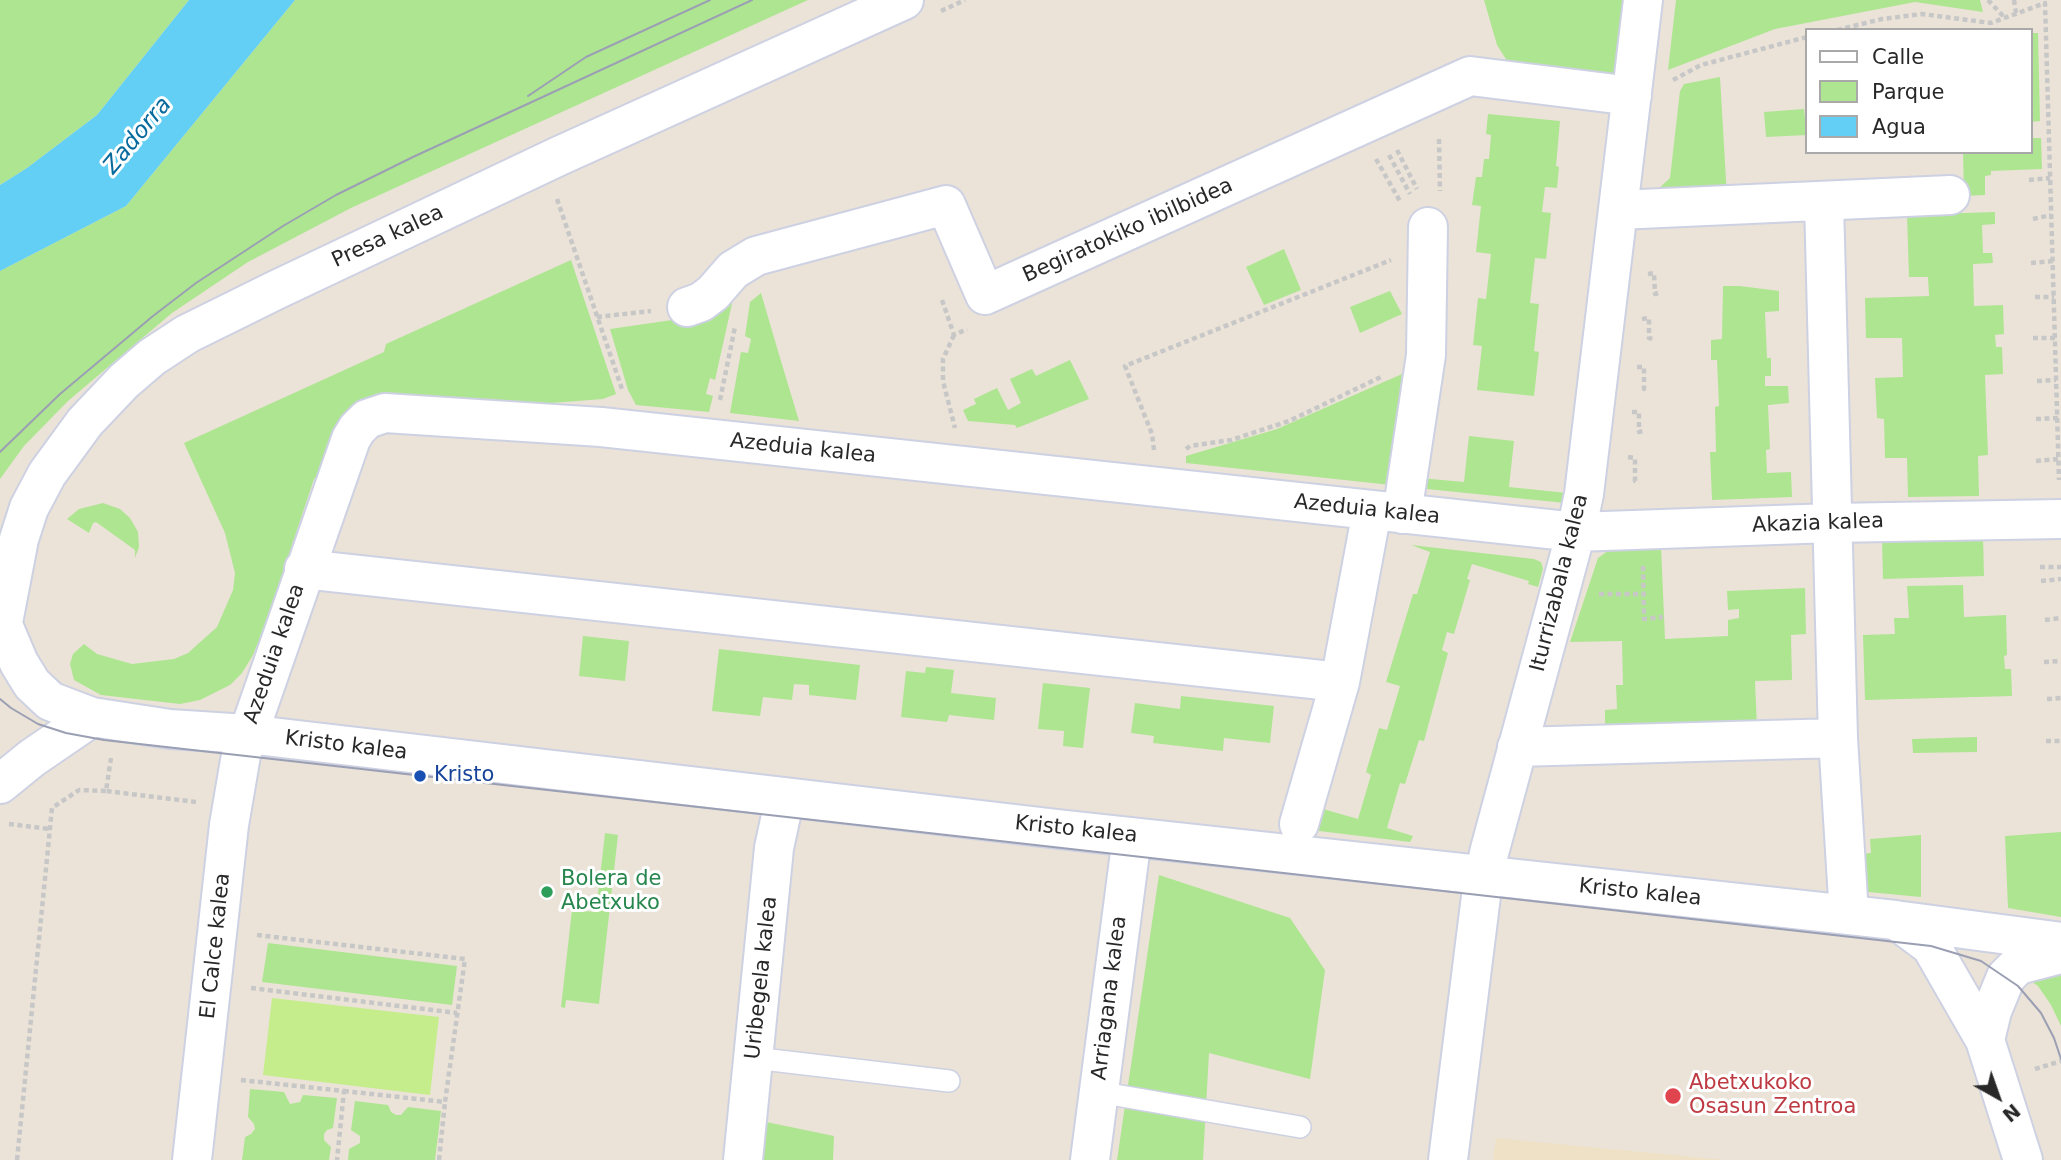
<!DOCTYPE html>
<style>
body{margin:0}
#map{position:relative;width:2061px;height:1160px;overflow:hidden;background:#ebe3d8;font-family:"DejaVu Sans",sans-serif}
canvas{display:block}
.legend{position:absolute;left:1805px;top:28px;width:228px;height:126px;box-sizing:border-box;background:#fff;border:2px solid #a9a9a9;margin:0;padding:9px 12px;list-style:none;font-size:21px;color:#282828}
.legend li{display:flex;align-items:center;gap:14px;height:35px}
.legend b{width:35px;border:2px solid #a9a9a9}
.north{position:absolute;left:1963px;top:1062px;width:70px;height:70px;-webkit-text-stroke:5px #fff;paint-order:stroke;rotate:140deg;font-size:19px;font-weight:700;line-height:28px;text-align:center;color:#282828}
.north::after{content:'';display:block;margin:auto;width:24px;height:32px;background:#282828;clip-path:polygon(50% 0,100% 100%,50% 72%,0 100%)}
</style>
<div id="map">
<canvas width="2061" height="1160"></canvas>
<ul class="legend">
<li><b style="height:9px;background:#fff"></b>Calle</li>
<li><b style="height:19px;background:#aee591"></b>Parque</li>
<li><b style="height:19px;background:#64cff4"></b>Agua</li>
</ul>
<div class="north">N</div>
</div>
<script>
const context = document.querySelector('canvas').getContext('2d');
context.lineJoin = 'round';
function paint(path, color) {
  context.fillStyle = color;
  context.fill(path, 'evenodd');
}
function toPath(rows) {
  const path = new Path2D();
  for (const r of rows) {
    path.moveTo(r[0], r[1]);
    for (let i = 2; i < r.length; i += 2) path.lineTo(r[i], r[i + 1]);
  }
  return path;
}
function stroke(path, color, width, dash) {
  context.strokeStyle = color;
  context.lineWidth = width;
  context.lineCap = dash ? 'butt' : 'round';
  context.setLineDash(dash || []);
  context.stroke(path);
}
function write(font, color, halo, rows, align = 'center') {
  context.font = font + ' "DejaVu Sans",sans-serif';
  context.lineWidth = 6;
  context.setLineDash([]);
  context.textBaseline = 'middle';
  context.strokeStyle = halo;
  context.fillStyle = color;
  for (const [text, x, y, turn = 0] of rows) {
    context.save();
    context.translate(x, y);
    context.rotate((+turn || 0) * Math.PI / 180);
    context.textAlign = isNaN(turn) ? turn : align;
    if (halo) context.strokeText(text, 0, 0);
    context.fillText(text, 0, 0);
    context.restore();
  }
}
const education = toPath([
 [1496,1138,1725,1160,1493,1160]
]);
const green = toPath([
 [0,0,189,0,97,115,27,168,0,185],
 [295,0,808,0,351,208,248,262,172,313,68,401,24,446,0,479,0,271,126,206],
 [1484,0,1625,0,1618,66,1615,72,1608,78,1516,75,1497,45],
 [1676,0,1980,0,1983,12,1915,2,1775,29,1668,70],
 [2031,33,2038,33,2040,121,2031,122],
 [1720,77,1727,197,1655,192,1670,178,1680,91,1684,84],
 [1804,109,1807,135,1766,137,1764,112],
 [1488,114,1560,121,1556,166,1559,167,1557,188,1545,187,1542,212,1551,213,1546,259,1535,258,1530,303,1539,304,1534,351,1539,352,1534,396,1477,390,1482,346,1473,345,1478,298,1486,299,1491,254,1476,252,1481,206,1472,205,1476,177,1482,177,1484,159,1489,159,1491,135,1486,134],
 [2031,138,2041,138,2042,169,1991,171,1991,175,1985,176,1985,195,1964,196,1963,152,2031,152],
 [1995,212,1995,224,1982,225,1983,253,1992,253,1993,263,1973,264,1974,306,2003,305,2004,334,1995,335,1996,347,2002,347,2003,374,1985,375,1988,455,1978,456,1979,496,1908,497,1907,458,1885,458,1884,419,1877,418,1875,378,1903,377,1902,338,1866,338,1865,298,1929,296,1928,277,1909,277,1907,215],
 [1284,249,1301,290,1264,305,1246,267],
 [571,260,616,394,603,399,500,407,384,400,322,473,314,479,264,629,253,655,242,673,230,685,200,700,180,704,101,695,74,680,70,664,73,654,84,644,97,654,132,664,174,659,188,653,217,627,233,590,235,573,225,533,184,443,384,352,386,344],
 [1723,286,1740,286,1779,291,1779,311,1765,312,1767,358,1771,358,1771,376,1765,376,1765,386,1788,386,1789,403,1768,405,1770,449,1766,450,1767,473,1791,472,1792,497,1712,500,1710,452,1716,452,1715,407,1719,406,1717,360,1711,360,1711,340,1722,339],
 [1390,291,1402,314,1360,333,1350,307],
 [761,293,778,351,799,421,730,413,741,352,748,353,751,339,745,336,750,302],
 [733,299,715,380,710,378,706,394,713,396,709,412,636,405,628,390,610,329,679,319],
 [1070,360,1089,399,1017,428,1015,425,968,421,963,410,976,404,974,399,997,388,1008,410,1021,403,1010,379,1032,369,1036,376],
 [1402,374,1391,485,1186,463,1186,456,1277,429],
 [1469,436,1514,441,1509,487,1567,493,1565,503,1417,488,1420,478,1464,482],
 [103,503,120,509,130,518,138,532,139,547,135,558,135,550,96,522,93,523,89,533,67,519,79,509],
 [1983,536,1984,576,1883,579,1882,539],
 [1411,545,1534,559,1541,562,1543,569,1538,587,1528,584,1529,581,1472,564,1467,579,1470,580,1454,634,1447,632,1442,650,1448,653,1424,741,1419,740,1405,784,1400,783,1387,828,1413,836,1410,842,1311,830,1316,807,1358,819,1371,775,1366,772,1379,728,1387,730,1400,686,1386,682,1413,594,1417,594,1430,552],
 [1661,546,1665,639,1728,636,1728,620,1739,618,1739,609,1728,610,1727,591,1805,588,1806,634,1791,635,1792,680,1755,681,1757,728,1605,733,1605,710,1617,709,1616,685,1623,685,1622,641,1570,642,1598,558,1609,550],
 [1963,585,1964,617,2006,615,2007,655,2004,656,2005,669,2011,669,2012,696,1865,700,1863,635,1895,634,1894,618,1909,618,1907,586],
 [583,636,629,641,625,681,579,676],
 [719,649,860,665,856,700,809,695,809,685,794,684,792,700,763,697,760,716,712,711],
 [926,667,954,670,951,693,996,698,994,720,949,715,947,722,901,717,906,671,925,673],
 [1043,683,1090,688,1083,748,1063,746,1064,731,1038,729],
 [1181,696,1274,706,1270,743,1224,738,1223,751,1153,743,1154,736,1131,733,1135,703,1180,709],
 [1977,737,1977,752,1913,753,1912,739],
 [2061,832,2061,917,2008,908,2005,836],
 [605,833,618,835,599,1004,566,1000,565,1008,561,1007,572,910,596,912],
 [1921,835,1921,897,1857,891,1856,854,1871,853,1870,839],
 [1159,875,1290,918,1325,970,1310,1079,1209,1053,1203,1160,1117,1160],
 [268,943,457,966,452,1005,262,982],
 [2061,965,2061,1026,2051,1005,2038,986,2021,974],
 [250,1089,284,1092,290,1104,300,1102,303,1095,337,1098,333,1128,327,1130,324,1134,324,1140,331,1147,329,1160,242,1160,245,1137,251,1134,255,1129,254,1124,248,1117],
 [355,1101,388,1105,391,1112,396,1115,401,1115,408,1107,441,1111,435,1160,348,1160,349,1149,360,1143,360,1136,351,1130],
 [747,1118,834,1136,833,1160,744,1160]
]);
const pitch = toPath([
 [272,998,439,1017,430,1095,263,1075]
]);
const water = toPath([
 [189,0,295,0,126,206,0,271,0,185,27,168,97,115]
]);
const path = toPath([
 [1988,0,2005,18],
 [2014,0,2016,13],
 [941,11,965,0],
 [1837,30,1882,19,1922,14,1991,23,2045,3,2059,480],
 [1673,80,1701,65,1807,37],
 [1439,139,1440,191],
 [1397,150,1417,189],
 [1389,155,1410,194],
 [1376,159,1401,203],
 [2029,180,2050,178],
 [557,199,622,389],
 [2033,219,2051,215],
 [2031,263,2053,261],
 [1648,274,1654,273,1655,294,1658,293],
 [2035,297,2054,297],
 [942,300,954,335,967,329],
 [597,317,651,311],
 [1642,319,1649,318,1649,338,1653,339],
 [954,335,943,359,943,381,955,428],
 [2033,338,2055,338],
 [1637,367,1644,367,1644,389,1648,388],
 [2037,381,2056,380],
 [720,400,735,327],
 [1632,412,1639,412,1639,432,1643,431],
 [2036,419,2058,418],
 [1186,449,1190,446,1231,440,1289,421,1383,376],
 [1154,450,1152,434,1125,366,1391,260],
 [1628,457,1635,458,1635,481,1639,481],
 [2036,461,2059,459],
 [1643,566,1644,619,1663,617],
 [2040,567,2061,567],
 [2041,581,2061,579],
 [1599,594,1643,594],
 [2045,620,2061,618],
 [2044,662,2061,661],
 [2047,699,2061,698],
 [2046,741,2061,741],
 [111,758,106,791,196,802],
 [9,824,50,829],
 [257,935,465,959,445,1102,344,1091],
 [251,988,457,1013],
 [2035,1069,2061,1061],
 [241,1080,344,1091,337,1160],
 [17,1160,52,808,79,790,106,791],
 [439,1160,445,1102]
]);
const lane = toPath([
 [754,1058,949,1081],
 [1098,1092,1300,1127]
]);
const street = toPath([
 [1824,202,1838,738,1849,915],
 [1618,210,1950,195],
 [687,307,701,302,713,293,733,270,756,256,946,205,985,295,1470,76,1632,96],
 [1402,514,1426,355,1428,227],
 [304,569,1340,682],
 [3,625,19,663,32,684,50,701,92,717,170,729,247,734,1058,829,1895,920,2061,942],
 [0,638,19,539,29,508,47,474,85,422,124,381,152,357,187,334,276,290,559,156,904,0],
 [1517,747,1838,738],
 [0,784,32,758,92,717],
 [1299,824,1340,682,1372,511],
 [1896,920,1931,946,1985,1040,2023,1160],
 [1985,1040,1992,1011,2006,977,2018,965,2061,954],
 [192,1160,229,825,241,755,351,439,357,429,367,419,385,413,601,427,1576,532,1832,523,2061,519],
 [743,1160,774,848,785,797],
 [1090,1160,1132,837],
 [1448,1160,1481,896,1489,853,1576,532,1584,494,1643,0]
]);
const tram = toPath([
 [528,96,586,57,710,0],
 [0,452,60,394,153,316,196,283,283,226,336,195,413,157,752,0],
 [0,699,11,708,38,724,66,733,104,740,1931,946,1981,961,2018,986,2041,1013,2054,1038,2061,1059]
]);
const markers = [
 [420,776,7,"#1a4fb4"],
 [547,892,7,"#2e9e5b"],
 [1673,1096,9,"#e0444e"]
];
const streetNames = [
 ["Begiratokiko ibilbidea",1128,231,-24],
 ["Presa kalea",388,237,-25],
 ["Azeduia kalea",803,449,6],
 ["Azeduia kalea",1367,510,6],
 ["Akazia kalea",1818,524,-2],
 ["Iturrizabala kalea",1560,583,-76],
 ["Azeduia kalea",275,654,-71],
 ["Kristo kalea",346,746,7],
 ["Kristo kalea",1076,830,6],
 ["Kristo kalea",1640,893,6],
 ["El Calce kalea",216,946,-84],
 ["Uribegela kalea",762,978,-84],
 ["Arriagana kalea",1110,998,-83]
];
const transitNames = [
 ["Kristo",434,776]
];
const leisureNames = [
 ["Bolera de",561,880],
 ["Abetxuko",561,904]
];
const healthNames = [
 ["Abetxukoko",1689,1084],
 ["Osasun Zentroa",1689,1108]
];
const waterNames = [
 ["Zadorra",138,136,-50]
];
paint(education, '#eee1c6');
paint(green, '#aee591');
paint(pitch, '#c5ed8c');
paint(water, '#64cff4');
stroke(lane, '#cdd1e2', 24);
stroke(street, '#cdd1e2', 42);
stroke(path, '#c7c7c7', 4.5, [5, 3.5]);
stroke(lane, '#fff', 21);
stroke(street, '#fff', 38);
stroke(tram, '#9b9fb3', 2);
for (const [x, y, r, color] of markers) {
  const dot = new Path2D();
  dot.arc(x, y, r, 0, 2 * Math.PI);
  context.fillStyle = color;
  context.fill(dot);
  stroke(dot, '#fff', 2.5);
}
write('21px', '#282828', '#fff', streetNames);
write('21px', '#164399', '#fff', transitNames, 'left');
write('21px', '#27864d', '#fff', leisureNames, 'left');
write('21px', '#be3a42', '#fff', healthNames, 'left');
write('italic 23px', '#076a9c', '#fff', waterNames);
</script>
